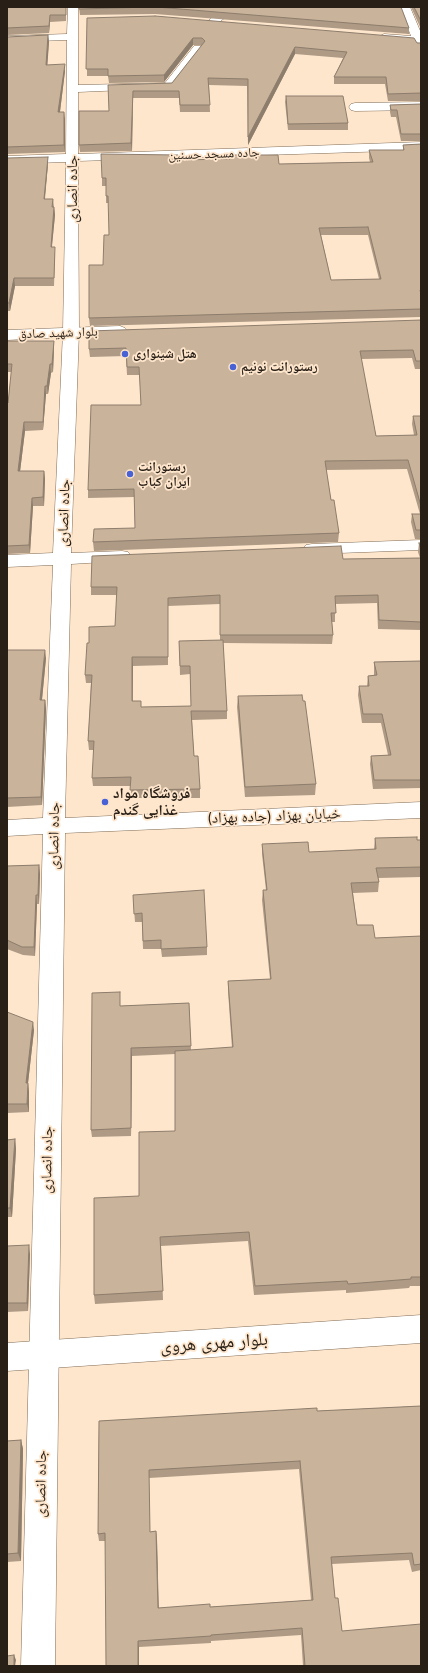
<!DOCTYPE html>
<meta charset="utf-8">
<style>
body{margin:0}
#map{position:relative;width:428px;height:1673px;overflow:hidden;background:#fee6cd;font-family:Mulish,sans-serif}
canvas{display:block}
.frame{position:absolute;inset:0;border:8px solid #281f16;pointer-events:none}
</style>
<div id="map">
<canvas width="428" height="1673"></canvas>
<div class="frame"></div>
</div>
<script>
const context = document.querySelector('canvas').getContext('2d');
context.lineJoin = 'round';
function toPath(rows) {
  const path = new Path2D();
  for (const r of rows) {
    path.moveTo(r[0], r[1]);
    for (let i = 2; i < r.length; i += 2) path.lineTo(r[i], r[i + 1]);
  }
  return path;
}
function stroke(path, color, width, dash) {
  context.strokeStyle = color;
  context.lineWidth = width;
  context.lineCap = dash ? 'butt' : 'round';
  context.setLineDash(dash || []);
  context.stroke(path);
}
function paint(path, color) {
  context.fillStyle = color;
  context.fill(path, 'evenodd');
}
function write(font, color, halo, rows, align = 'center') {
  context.font = font + ' Mulish,"Noto Naskh Arabic",sans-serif';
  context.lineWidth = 3.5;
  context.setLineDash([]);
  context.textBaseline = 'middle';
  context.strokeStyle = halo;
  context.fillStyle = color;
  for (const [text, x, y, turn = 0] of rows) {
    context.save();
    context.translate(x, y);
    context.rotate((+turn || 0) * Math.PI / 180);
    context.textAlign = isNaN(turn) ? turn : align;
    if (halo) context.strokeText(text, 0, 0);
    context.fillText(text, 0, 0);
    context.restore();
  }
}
const minor = toPath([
 [68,7,78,7,78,85,165,83,194,46,202,46,204,48,172,88,78,92,78,154,421,142,421,150,78,161,79,332,71,553,122,551,128,552,131,556,128,560,122,561,71,564,65,818,421,802,421,818,65,833,55,1666,21,1666,43,834,7,836,7,820,43,818,53,565,7,567,7,555,53,553,63,332,66,162,7,164,7,156,66,154,67,40,7,42,7,36,67,34,68,7],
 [226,7,238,7,217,24,209,24,208,22,209,20,226,7],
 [400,7,410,7,421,33,421,49,417,48,414,43,384,40,378,37,384,34,411,36,400,7],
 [421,102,421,110,355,111,351,110,349,107,351,104,355,103,421,102],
 [421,540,421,550,312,554,306,553,303,549,306,545,312,544,421,540]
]);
const major = toPath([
 [120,326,125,328,128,331,125,334,7,340,7,330,120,326]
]);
const highway = toPath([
 [421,1315,421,1343,7,1371,7,1343,421,1315]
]);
const wall = toPath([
 [7,7,66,7,66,21,50,22,49,33,7,35],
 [79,7,401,7,409,28,409,34,155,14,80,15],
 [411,7,421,7,421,29],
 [87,18,421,43,421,101,388,101,385,84,334,84,334,77,343,58,295,54,248,145,247,86,209,85,210,112,180,112,179,98,133,98,132,151,80,152,79,145,109,111,108,85,172,83,202,45,193,45,164,82,109,83,108,76,87,76],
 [48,35,49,42,47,65,65,71,60,112,65,119,65,152,7,154,7,37],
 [286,96,348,123,348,130,288,130,285,102],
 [421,104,421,141,401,141,396,117,391,117,390,112,390,105],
 [421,144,421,317,90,326,89,318,103,265,109,235,109,203,106,203,106,186,102,186,102,178,178,160,279,164,370,162,369,158,369,150,403,150,403,145],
 [321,235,368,235,379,279,331,280],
 [7,158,48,164,45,199,53,199,55,215,52,247,55,254,54,286,15,286,10,311,7,311],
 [421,320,421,369,415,369,412,358,361,359,376,436,414,435,412,424,413,416,421,416,421,539,415,539,411,522,412,514,420,514,407,469,326,470,331,500,339,533,338,542,94,551,93,542,135,528,134,497,88,498,88,490,141,405,140,375,127,375,126,356,90,357,89,349],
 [7,341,54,341,54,349,53,372,51,373,48,394,46,394,43,430,25,431,20,471,44,471,45,479,44,506,33,506,30,553,7,554,7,403,8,403,12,372,7,372],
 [419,543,421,543,421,630,378,629,377,603,335,604,335,622,332,622,333,635,332,644,223,643,227,711,227,719,192,720,194,756,200,789,200,798,131,798,131,786,93,786,92,778,94,750,89,750,88,741,91,683,86,683,85,675,89,643,115,626,117,595,91,595,91,587,343,559,420,558,418,552],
 [220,604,220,640,179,641,180,675,190,674,191,706,141,707,141,701,133,701,133,666,168,665,168,606],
 [7,650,46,658,42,700,45,700,46,709,42,805,7,807],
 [421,661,421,788,373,789,370,764,371,756,388,755,381,723,362,723,358,695,359,686,367,686,368,676,374,675,374,662],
 [238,696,316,784,315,795,245,797,237,707],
 [375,838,421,840,421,877,378,878,379,882,378,892,353,893,357,925,375,938,421,936,421,1286,410,1286,409,1288,346,1293,346,1290,254,1295,248,1241,161,1246,163,1300,95,1304,94,1295,139,1196,175,1131,175,1054,132,1056,131,1136,92,1137,91,1130,120,992,120,1006,189,1003,191,1050,232,1048,228,991,228,981,270,979,262,900,263,890,266,890,262,854,262,844,309,852,374,849],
 [39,865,40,874,39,904,37,904,35,956,23,955,7,949,7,866],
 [133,895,207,947,207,955,162,957,161,949,143,949,142,922,135,922],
 [7,1012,34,1030,28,1083,29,1092,29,1112,7,1113],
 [15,1139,16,1149,12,1217,7,1217,7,1140],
 [7,1246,30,1254,28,1311,7,1312],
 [421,1406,421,1570,412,1572,409,1560,332,1564,335,1598,342,1631,421,1666,303,1666,301,1635,211,1641,211,1643,139,1647,105,1541,99,1541,98,1534,99,1421,317,1411],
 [299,1469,311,1600,210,1607,158,1608,157,1539,156,1531,150,1532,149,1478],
 [21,1440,23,1449,21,1561,7,1562,7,1441]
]);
const shadedWall = toPath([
 [50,15,50,22,49,33,49,26],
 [48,35,49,42,47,71,46,65],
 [193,38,193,45,164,82,164,75],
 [295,47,295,54,248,145,248,137],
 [65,64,65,71,59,119,58,112],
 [133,91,133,98,132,151,131,143],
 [64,112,65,119,65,152,64,145],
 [48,157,48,164,44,206,44,199],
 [54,207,55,215,51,254,51,247],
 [14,278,15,286,10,311,9,303],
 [54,341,54,349,53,372,52,364],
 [50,364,51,373,48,394,47,386],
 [45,386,46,394,43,430,43,422],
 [24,422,25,431,19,480,18,471],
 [44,471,45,479,44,506,43,497],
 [32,498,33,506,30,553,29,545],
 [45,650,46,658,41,709,40,700],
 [132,657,133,666,132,709],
 [45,700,46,709,42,805,41,797],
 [39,865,40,874,39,904,38,895],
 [36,895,37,904,35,956,34,947],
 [33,1022,34,1030,27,1092,26,1083],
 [131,1048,132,1056,131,1136],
 [28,1083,29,1092,29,1112,27,1104],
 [15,1139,16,1149,12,1217,10,1208],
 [29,1245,30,1254,28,1311,27,1303],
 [21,1440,23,1449,21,1561,18,1553],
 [156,1531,157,1539,159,1615,158,1608],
 [138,1641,139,1647,139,1666,138,1666],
 [14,1655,16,1660,15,1666,14,1666]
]);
const building = toPath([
 [7,7,66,7,66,15,50,15,49,26,7,28,7,7],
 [79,7,151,7,79,9,79,7],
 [156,7,401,7,409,28,156,7],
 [414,7,421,7,421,21,414,7],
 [155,16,414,38,417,43,421,43,421,93,388,94,386,77,334,77,347,52,295,47,248,137,248,79,208,78,210,105,180,105,179,91,133,91,131,143,79,145,79,111,109,111,108,85,172,83,205,41,202,38,193,38,164,75,108,76,108,69,86,69,87,18,155,16],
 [48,35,46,65,65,64,58,112,64,112,64,145,7,147,7,37,48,35],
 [286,96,343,96,348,123,288,124,286,96],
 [421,104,421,134,401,134,397,110,391,110,390,105,421,104],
 [421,144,421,290,420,290,421,294,421,309,89,318,89,265,103,265,104,235,109,235,108,196,106,196,106,178,102,178,101,154,178,155,178,160,230,159,230,155,278,155,279,164,373,162,369,150,404,150,403,145,421,144],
 [368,227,381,279,331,280,319,228,368,227],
 [48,157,44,199,53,199,52,207,54,207,51,247,55,247,54,278,14,278,9,303,7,303,7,158,48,157],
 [421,320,421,361,416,361,413,350,360,351,376,436,417,435,413,416,421,416,421,506,408,460,325,461,331,500,334,500,339,533,93,542,94,529,135,528,134,489,88,490,91,405,141,405,139,367,127,367,126,348,89,349,89,331,421,320],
 [7,341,54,341,52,364,50,364,47,386,45,386,43,422,24,422,18,471,44,471,43,497,32,498,29,545,7,546,7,403,8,403,12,364,7,364,7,341],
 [412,514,421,514,421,530,416,530,412,514],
 [419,543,421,543,421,550,419,543],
 [341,546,343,559,421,558,421,622,379,620,378,595,335,596,336,613,331,613,333,635,220,635,220,595,168,598,168,657,132,657,132,701,141,701,141,707,191,706,190,666,180,666,179,641,223,640,227,711,191,711,194,756,198,756,200,789,130,790,131,777,92,778,94,741,88,741,92,675,85,675,87,643,89,643,89,627,115,626,117,587,91,587,92,556,341,546],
 [7,650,45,650,40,700,45,700,41,797,7,798,7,650],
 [421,661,421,780,374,780,371,756,391,755,382,714,363,714,359,686,369,686,368,676,377,675,374,662,421,661],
 [302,695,303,701,305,701,316,784,245,787,238,696,302,695],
 [417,837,417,840,421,840,421,867,376,868,379,882,351,883,357,925,373,925,375,938,421,936,421,1277,411,1277,411,1279,348,1284,347,1281,255,1286,249,1232,160,1237,163,1291,94,1295,94,1198,139,1196,139,1132,175,1131,175,1051,233,1047,228,981,271,979,263,890,267,890,262,844,308,842,309,852,376,849,375,838,417,837],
 [39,865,38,895,36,895,34,947,22,947,7,940,7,866,39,865],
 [204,890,207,947,161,949,161,940,143,941,142,913,134,914,133,895,204,890],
 [120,992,120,1006,189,1003,191,1046,131,1048,131,1128,91,1130,92,993,120,992],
 [7,1012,33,1022,26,1083,28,1083,27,1104,7,1104,7,1012],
 [15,1139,10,1208,7,1208,7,1140,15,1139],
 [29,1245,27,1303,7,1303,7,1246,29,1245],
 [421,1406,421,1564,414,1565,412,1553,331,1557,335,1598,338,1598,342,1631,421,1624,421,1666,305,1666,302,1628,211,1635,211,1636,138,1641,138,1666,106,1666,105,1533,98,1534,99,1421,317,1408,317,1411,421,1406],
 [300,1461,313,1600,210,1607,210,1604,158,1608,156,1531,150,1532,149,1470,300,1461],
 [21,1440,18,1553,7,1554,7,1441,21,1440],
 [14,1655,14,1666,7,1666,7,1656,14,1655]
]);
const markers = [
 [125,354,4,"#4862d6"],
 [233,367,4,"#4862d6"],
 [130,474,4,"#4862d6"],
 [105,802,4,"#4862d6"]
];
const farStreetnames = [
 ["جاده مسجد حسنین",214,154,-2],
 ["بلوار شهید صادق",58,333,-2]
];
const farPoinames = [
 ["هتل شینواری",133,354],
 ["رستورانت نونیم",241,367],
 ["رستورانت",138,467],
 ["ایران کباب",138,482]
];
const streetNames = [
 ["جاده انصاری",72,189,-90],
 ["جاده انصاری",64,513,-88],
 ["خیابان بهزاد (جاده بهزاد)",274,816,-2],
 ["جاده انصاری",54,836,-89],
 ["جاده انصاری",47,1160,-89],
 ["جاده انصاری",41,1484,-89]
];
const poiNames = [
 ["فروشگاه مواد",113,793],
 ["غذایی گندم",113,810]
];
const nearStreetnames = [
 ["بلوار مهری هروی",214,1343,-4]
];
stroke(minor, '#806c55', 1);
stroke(major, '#806c55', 1);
stroke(highway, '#806c55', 1);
paint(minor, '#fff');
paint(major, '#fff');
paint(highway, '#fff');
paint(wall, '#ae9a85');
paint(shadedWall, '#8d7d6c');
paint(building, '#cab39b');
stroke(building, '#8d7d6c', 1);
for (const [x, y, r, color] of markers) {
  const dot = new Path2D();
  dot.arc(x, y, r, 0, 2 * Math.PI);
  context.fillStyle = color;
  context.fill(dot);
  stroke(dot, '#fee6cd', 1.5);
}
write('13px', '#281f16', '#fee6cd', farStreetnames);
write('bold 13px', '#281f16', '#fee6cd', farPoinames, 'left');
write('15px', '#281f16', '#fee6cd', streetNames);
write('bold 15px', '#281f16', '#fee6cd', poiNames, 'left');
write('18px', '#281f16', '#fee6cd', nearStreetnames);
</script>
